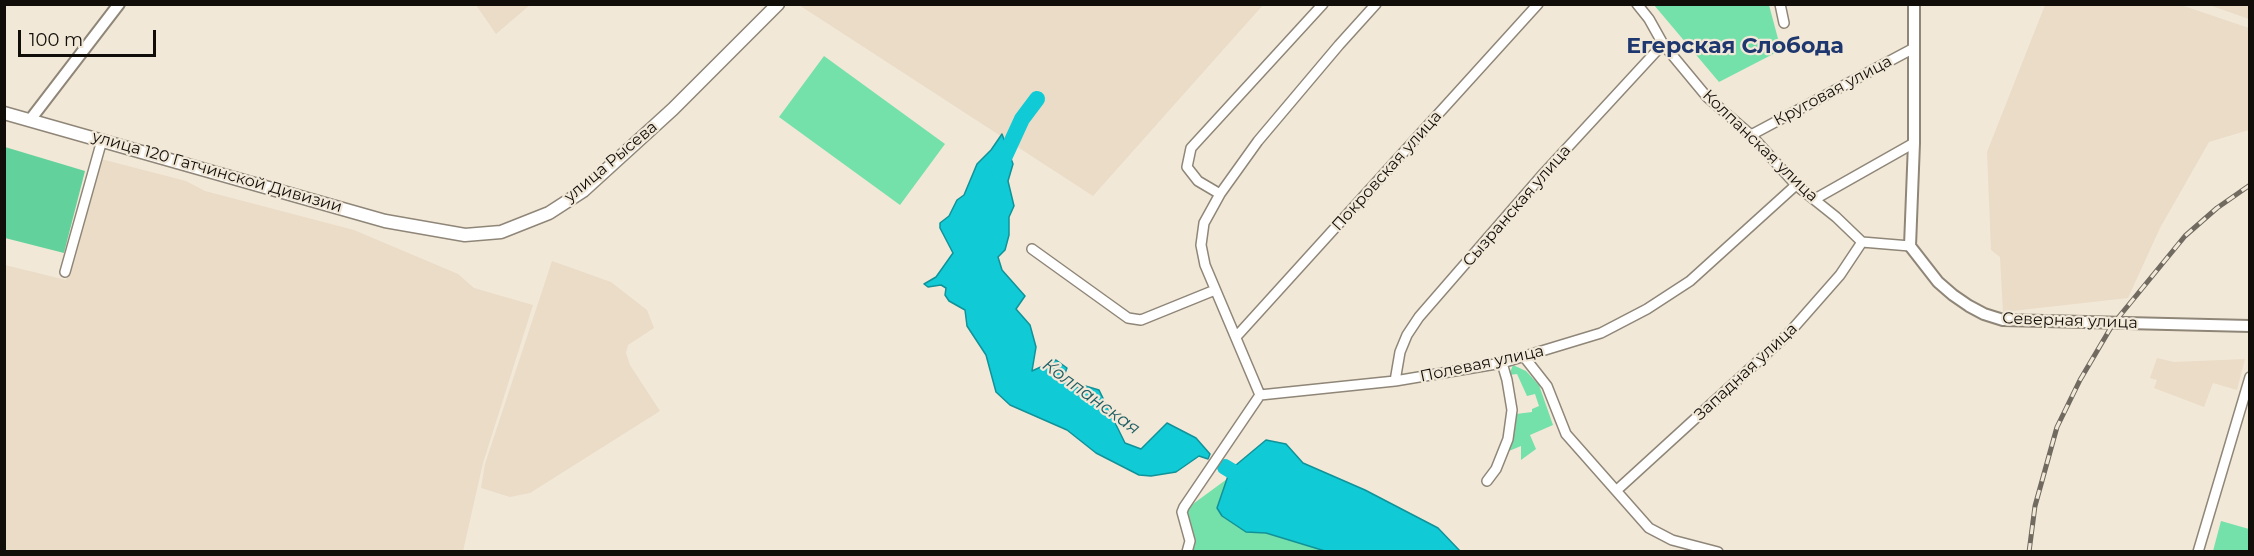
<!DOCTYPE html>
<meta charset="utf-8">
<style>
body{margin:0}
#map{position:relative;width:2254px;height:556px;overflow:hidden;background:#f2e8d8;font-family:Montserrat,sans-serif}
canvas{display:block}
.frame{position:absolute;inset:0;border:6px solid #110e09;pointer-events:none}
.scale{position:absolute;left:18px;top:30px;width:138px;height:27px;box-sizing:border-box;border:3px solid #110e09;border-top:0;padding-left:8px;font-size:18px;line-height:21px;white-space:nowrap;color:#110e09;-webkit-text-stroke:4px #f2e8d8;paint-order:stroke}
</style>
<div id="map">
<canvas width="2254" height="556"></canvas>
<div class="frame"></div>
<div class="scale">100 m</div>
</div>
<script>
const context = document.querySelector('canvas').getContext('2d');
context.lineJoin = 'round';
function paint(path, color) {
  context.fillStyle = color;
  context.fill(path, 'evenodd');
}
function toPath(rows) {
  const path = new Path2D();
  for (const r of rows) {
    path.moveTo(r[0], r[1]);
    for (let i = 2; i < r.length; i += 2) path.lineTo(r[i], r[i + 1]);
  }
  return path;
}
function stroke(path, color, width, dash) {
  context.strokeStyle = color;
  context.lineWidth = width;
  context.lineCap = dash ? 'butt' : 'round';
  context.setLineDash(dash || []);
  context.stroke(path);
}
function write(font, color, halo, rows, align = 'center') {
  context.font = font + ' Montserrat,sans-serif';
  context.lineWidth = 4.5;
  context.setLineDash([]);
  context.textBaseline = 'middle';
  context.strokeStyle = halo;
  context.fillStyle = color;
  for (const [text, x, y, turn = 0] of rows) {
    context.save();
    context.translate(x, y);
    context.rotate((+turn || 0) * Math.PI / 180);
    context.textAlign = isNaN(turn) ? turn : align;
    if (halo) context.strokeText(text, 0, 0);
    context.fillText(text, 0, 0);
    context.restore();
  }
}
const built = toPath([
 [476,5,530,5,496,34],
 [799,5,1263,5,1093,196],
 [2045,5,2181,5,2249,28,2249,130,2209,142,2160,228,2128,298,2003,312,2000,257,1991,250,1987,152],
 [2209,5,2249,5,2249,19],
 [101,159,186,181,205,191,354,230,458,274,474,288,533,305,483,463,463,551,5,552,5,265,66,280],
 [552,261,611,282,647,310,654,328,628,345,626,353,630,365,660,411,530,493,510,497,481,488,485,464],
 [2157,358,2174,362,2245,359,2237,390,2213,383,2204,407,2154,388,2157,380,2150,378]
]);
const green = toPath([
 [1654,5,1769,5,1781,50,1719,82],
 [824,56,945,144,900,205,779,117],
 [1513,365,1526,371,1539,385,1553,425,1530,435,1536,449,1521,460,1521,446,1509,451,1516,414,1532,412,1532,409,1539,406,1535,394,1527,396,1517,374,1509,375],
 [1227,479,1217,508,1246,531,1266,533,1325,551,1187,551,1182,512],
 [2221,521,2249,529,2249,551,2213,551]
]);
const forest = toPath([
 [5,147,85,171,64,253,5,238]
]);
const water = toPath([
 [1002,134,1013,164,1008,181,1014,206,1009,217,1009,235,1005,250,998,257,1002,270,1025,296,1016,309,1030,325,1036,347,1032,371,1056,360,1067,368,1064,376,1072,389,1082,385,1099,390,1125,443,1141,449,1167,423,1196,438,1210,454,1208,459,1199,456,1176,472,1151,476,1139,475,1096,453,1067,430,1010,405,996,392,986,355,967,326,965,310,949,301,945,295,946,288,941,285,928,287,924,284,936,277,953,253,940,228,940,223,949,216,957,200,964,195,977,164,991,150,1002,134],
 [1266,440,1286,444,1303,463,1365,490,1438,528,1460,551,1325,551,1266,533,1246,532,1222,516,1217,508,1230,470,1266,440]
]);
const river = toPath([
 [999,169,1022,119,1037,99],
 [1225,467,1250,482]
]);
const minor = toPath([
 [1637,4,1649,19,1663,44,1707,97,1751,135,1796,185,1836,217,1862,242,1910,246],
 [1780,4,1784,23],
 [1751,135,1914,48],
 [1220,194,1198,181,1187,167,1191,148,1323,4],
 [1815,199,1914,143],
 [1032,249,1128,318,1141,320,1215,290],
 [65,272,102,140],
 [1236,337,1538,4],
 [1525,358,1547,386,1566,434,1649,528,1672,540,1718,552],
 [1395,381,1400,352,1407,335,1419,317,1544,173,1663,44],
 [1260,395,1395,381,1502,363,1601,333,1647,309,1690,281,1796,185],
 [1260,395,1205,265,1201,245,1204,223,1220,194,1258,141,1339,45,1376,4],
 [1487,481,1496,469,1508,439,1512,410,1507,380,1502,363],
 [1617,490,1789,333,1840,275,1862,242],
 [1187,552,1190,541,1182,512,1184,507,1260,395],
 [2198,552,2250,377]
]);
const tertiary = toPath([
 [1914,4,1914,143,1910,246,1938,282,1953,295,1969,306,1984,314,2003,320,2250,326],
 [30,120,119,4]
]);
const secondary = toPath([
 [4,113,385,221,465,235,501,232,549,213,583,191,673,109,778,4]
]);
const rail = toPath([
 [2029,552,2035,506,2057,427,2080,380,2113,324,2185,236,2217,208,2250,185]
]);
const streetNames = [
 ["Круговая улица",1833,91,-28],
 ["Колпанская улица",1760,146,44],
 ["улица Рысева",611,162,-40],
 ["Покровская улица",1387,171,-48],
 ["улица 120 Гатчинской Дивизии",217,172,16],
 ["Сызранская улица",1517,206,-49],
 ["Северная улица",2070,321,2],
 ["Полевая улица",1482,364,-12],
 ["Западная улица",1746,372,-43]
];
const waterNames = [
 ["Колпанская",1091,397,36]
];
const districtNames = [
 ["Егерская Слобода",1735,47]
];
paint(built, '#eadcc6');
paint(green, '#74e0aa');
paint(forest, '#63d19b');
paint(water, '#10cad5');
stroke(water, '#109298', 1.5);
stroke(river, '#10cad5', 16);
stroke(minor, '#8f8678', 12);
stroke(tertiary, '#8f8678', 14);
stroke(secondary, '#8f8678', 15);
stroke(minor, '#fff', 9);
stroke(tertiary, '#fff', 10);
stroke(secondary, '#fff', 12);
stroke(rail, '#706a60', 5);
stroke(rail, '#f2e8d8', 3, [9]);
write('16px', '#110e09', '#f2e8d8', streetNames);
write('italic 18px', '#1f5e63', '#f2e8d8', waterNames);
write('bold 22px', '#1e376e', '#f2e8d8', districtNames);
</script>
